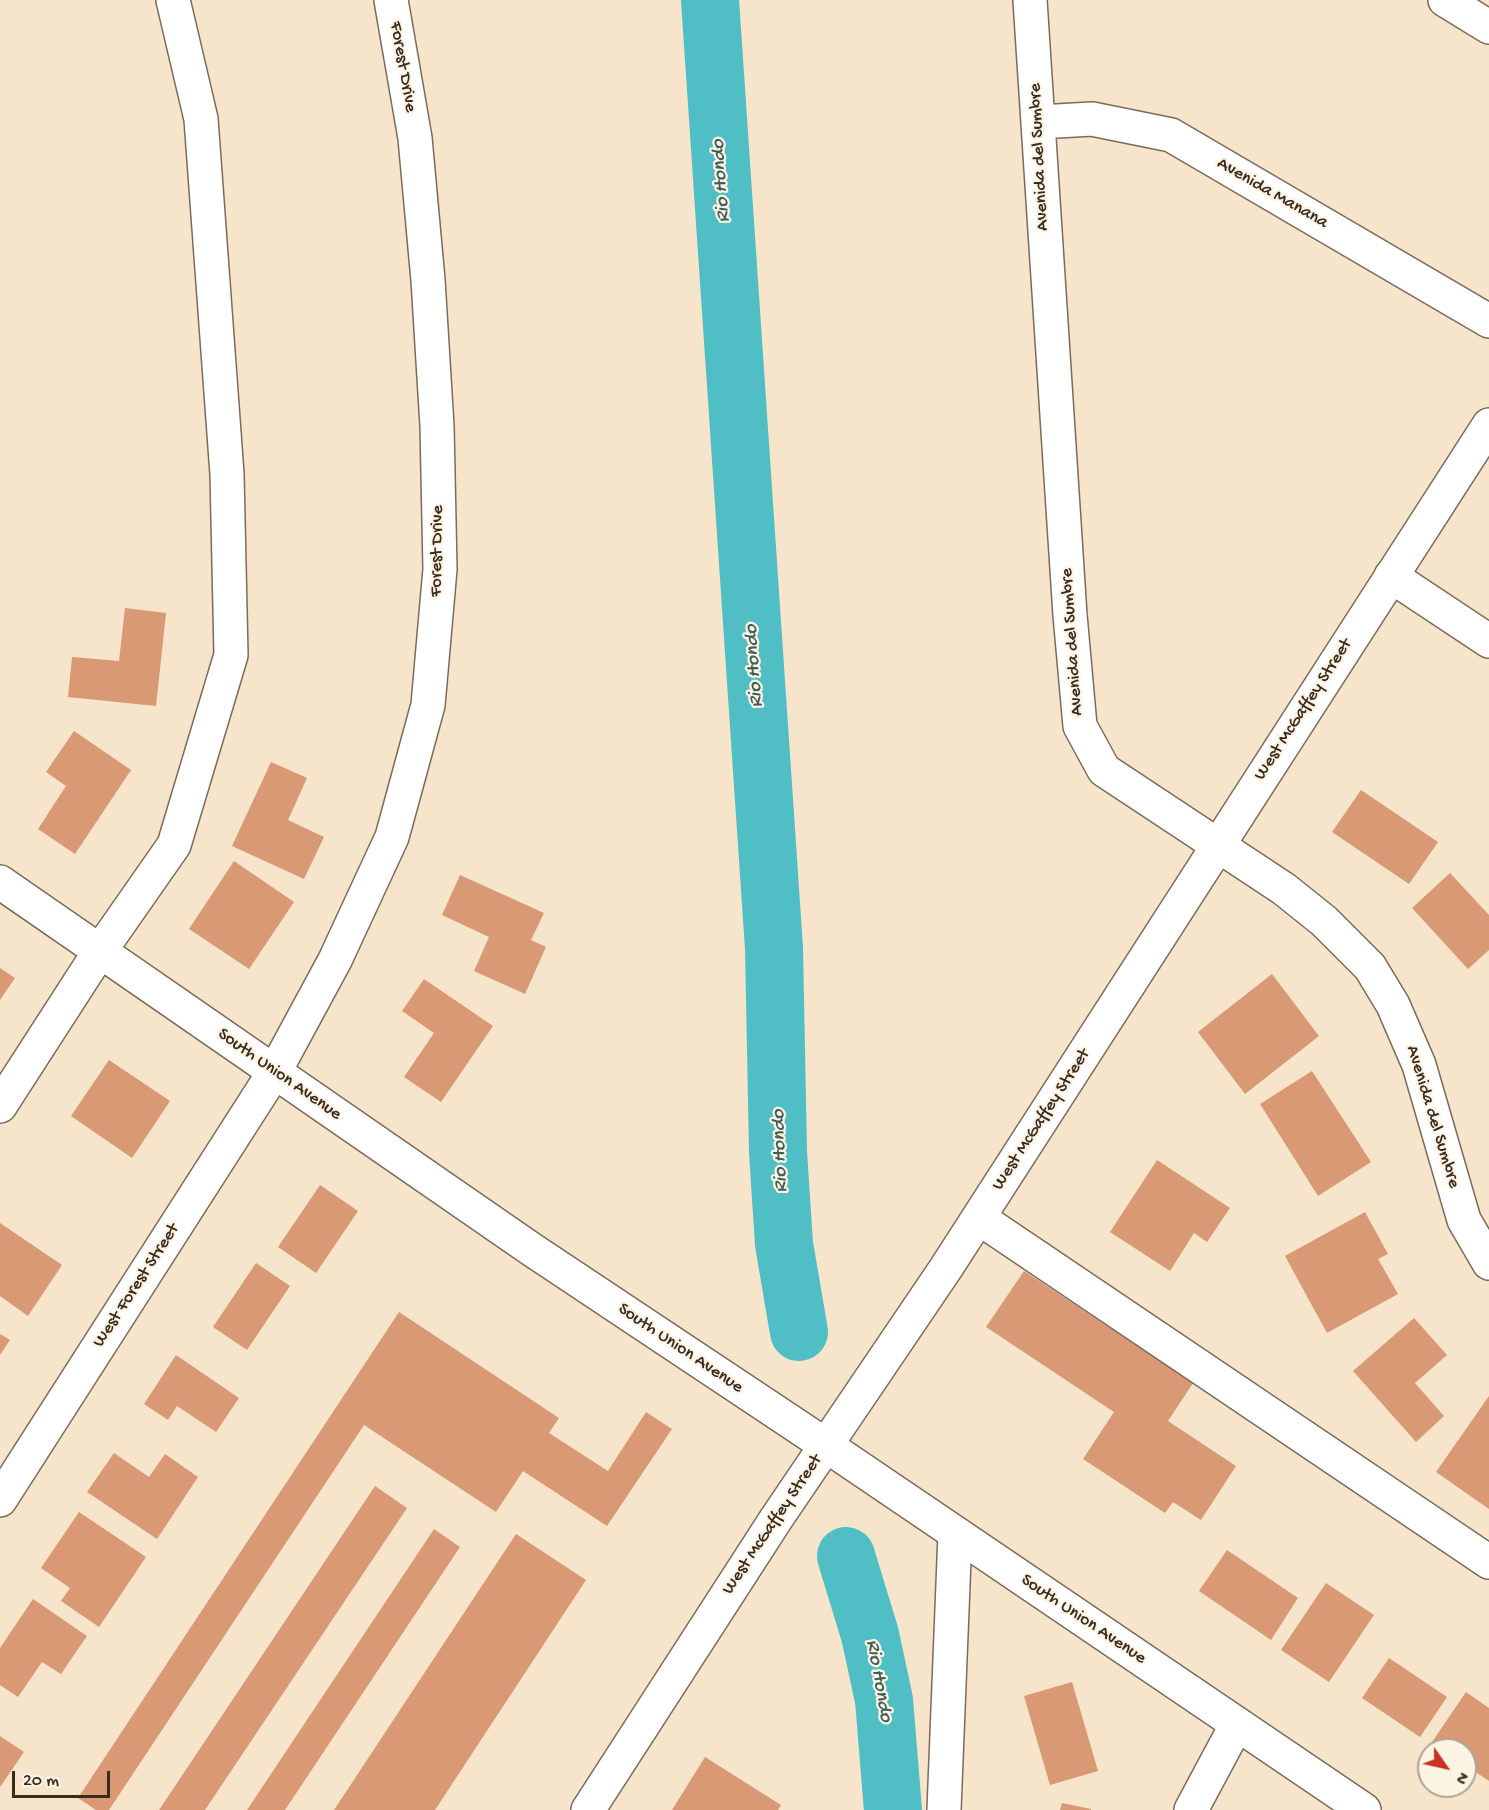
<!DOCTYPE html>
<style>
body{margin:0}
#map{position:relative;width:1489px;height:1810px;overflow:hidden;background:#f6e4cb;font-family:"Gochi Hand",sans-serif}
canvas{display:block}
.north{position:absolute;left:1417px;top:1738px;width:60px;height:60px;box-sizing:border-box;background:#fcf5e5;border:2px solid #afa495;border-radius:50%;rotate:124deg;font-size:16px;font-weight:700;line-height:24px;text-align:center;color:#3b2a1e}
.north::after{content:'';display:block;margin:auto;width:21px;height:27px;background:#c8321e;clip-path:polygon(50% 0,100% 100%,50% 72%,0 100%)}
.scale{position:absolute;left:12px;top:1771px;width:98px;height:27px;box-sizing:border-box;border:3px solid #3b2a1e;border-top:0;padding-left:8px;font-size:18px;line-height:21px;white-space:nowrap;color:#3b2a1e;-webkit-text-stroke:4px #fcf5e5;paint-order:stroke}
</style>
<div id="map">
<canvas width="1489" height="1810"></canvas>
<div class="north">N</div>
<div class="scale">20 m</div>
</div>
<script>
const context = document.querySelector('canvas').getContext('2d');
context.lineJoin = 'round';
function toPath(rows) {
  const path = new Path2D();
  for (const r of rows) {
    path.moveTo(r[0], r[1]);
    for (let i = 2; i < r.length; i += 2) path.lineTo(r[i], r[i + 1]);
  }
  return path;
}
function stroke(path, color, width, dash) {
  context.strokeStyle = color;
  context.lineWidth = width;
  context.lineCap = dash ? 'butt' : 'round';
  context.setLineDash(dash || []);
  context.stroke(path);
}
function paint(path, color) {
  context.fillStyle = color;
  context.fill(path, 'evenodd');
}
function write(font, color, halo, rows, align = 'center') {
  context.font = font + ' "Gochi Hand",sans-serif';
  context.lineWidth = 4.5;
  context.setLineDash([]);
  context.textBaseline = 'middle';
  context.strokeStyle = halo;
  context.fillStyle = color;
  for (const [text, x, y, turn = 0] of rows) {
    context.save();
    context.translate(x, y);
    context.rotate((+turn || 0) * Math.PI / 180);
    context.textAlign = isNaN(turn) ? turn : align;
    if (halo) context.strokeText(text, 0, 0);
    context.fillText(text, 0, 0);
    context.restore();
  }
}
const river = toPath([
 [710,0,774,948,778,1152,784,1244,799,1332],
 [846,1556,870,1635,884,1700,893,1810]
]);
const building = toPath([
 [125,608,166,613,156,706,68,697,72,657,119,661],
 [74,731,131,770,75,854,38,829,66,786,46,772],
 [271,762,307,778,288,820,324,837,304,879,232,846],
 [1361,790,1438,842,1409,884,1332,832],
 [234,861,294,902,249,969,189,929],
 [1450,873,1489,915,1489,950,1468,969,1412,908],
 [460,875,544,913,531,940,546,947,525,994,474,971,489,937,442,915],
 [0,968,15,978,0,1000],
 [1272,974,1319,1036,1245,1094,1198,1032],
 [424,979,493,1026,441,1102,404,1077,434,1033,402,1011],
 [109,1060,170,1101,132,1158,71,1116],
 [1312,1071,1371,1162,1318,1196,1260,1104],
 [1157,1160,1230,1208,1207,1242,1194,1233,1170,1271,1110,1232],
 [320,1185,358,1211,316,1273,278,1247],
 [1365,1212,1388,1254,1378,1259,1398,1294,1327,1333,1285,1256],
 [0,1223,62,1265,28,1316,0,1296],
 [256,1263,290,1286,247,1350,213,1327],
 [1024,1271,1193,1383,1168,1421,1236,1466,1201,1520,1173,1502,1165,1513,1083,1459,1114,1412,986,1327],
 [399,1312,559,1418,549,1433,608,1471,646,1412,672,1429,607,1526,523,1471,496,1512,364,1425,109,1810,96,1810,78,1798],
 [1414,1318,1447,1355,1415,1383,1444,1416,1416,1442,1353,1371],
 [0,1334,10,1340,0,1355],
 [176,1355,239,1398,216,1432,177,1406,168,1420,144,1404],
 [1489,1396,1489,1509,1436,1472],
 [114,1453,149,1477,165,1454,198,1477,157,1539,87,1492],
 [375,1486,407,1508,205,1810,159,1810],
 [79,1512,146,1557,99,1627,61,1601,70,1588,41,1568],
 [434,1529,460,1547,285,1810,247,1810],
 [516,1534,586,1580,435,1810,334,1810],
 [1227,1550,1298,1598,1271,1640,1199,1591],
 [1326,1583,1374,1615,1329,1682,1281,1650],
 [33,1599,87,1636,61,1674,42,1662,18,1697,0,1685,0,1648],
 [1389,1658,1447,1697,1420,1737,1362,1698],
 [1072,1682,1098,1771,1050,1785,1024,1696],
 [1466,1692,1489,1708,1489,1781,1465,1765,1465,1750,1443,1750,1432,1742],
 [0,1736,24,1752,0,1787],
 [705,1757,781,1805,778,1810,672,1810],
 [1062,1803,1091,1809,1091,1810,1060,1810]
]);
const minor = toPath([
 [1030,0,1070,615,1080,726,1104,770,1284,889,1324,921,1370,967,1393,1005,1419,1065,1464,1220,1489,1263],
 [1445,0,1489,27],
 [1039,122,1092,119,1171,135,1489,321],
 [1391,576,1489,641],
 [0,1106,100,951,174,845,231,655,227,474,201,119,173,0],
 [979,1218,1489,1562],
 [0,1500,275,1071,335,960,392,837,428,705,440,569,437,426,428,280,415,138,391,0],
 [944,1810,955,1534],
 [1191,1810,1237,1724]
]);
const major = toPath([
 [0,882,531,1249,827,1446,1364,1810],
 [588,1810,776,1519,946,1268,1489,425]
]);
const streetNames = [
 ["Forest Drive",402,67,80],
 ["Avenida del Sumbre",1040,157,-93],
 ["Avenida Manana",1272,194,30],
 ["Forest Drive",438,551,-89],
 ["Avenida del Sumbre",1073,642,-94],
 ["West McGaffey Street",1304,710,-57],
 ["South Union Avenue",279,1075,35],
 ["Avenida del Sumbre",1432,1117,73],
 ["West McGaffey Street",1042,1120,-57],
 ["West Forest Street",137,1286,-57],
 ["South Union Avenue",680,1349,34],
 ["West McGaffey Street",773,1525,-56],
 ["South Union Avenue",1083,1620,34]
];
const waterNames = [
 ["Rio Hondo",722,181,-94],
 ["Rio Hondo",755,666,-94],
 ["Rio Hondo",781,1151,-92],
 ["Rio Hondo",878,1681,80]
];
stroke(river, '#50bec5', 58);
paint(building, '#d99975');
stroke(minor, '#7c6b5b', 36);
stroke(major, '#7c6b5b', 36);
stroke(minor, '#fff', 33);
stroke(major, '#fff', 33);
write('18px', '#3b2a1e', '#fcf5e5', streetNames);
write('italic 20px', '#425e58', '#fcf5e5', waterNames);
</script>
